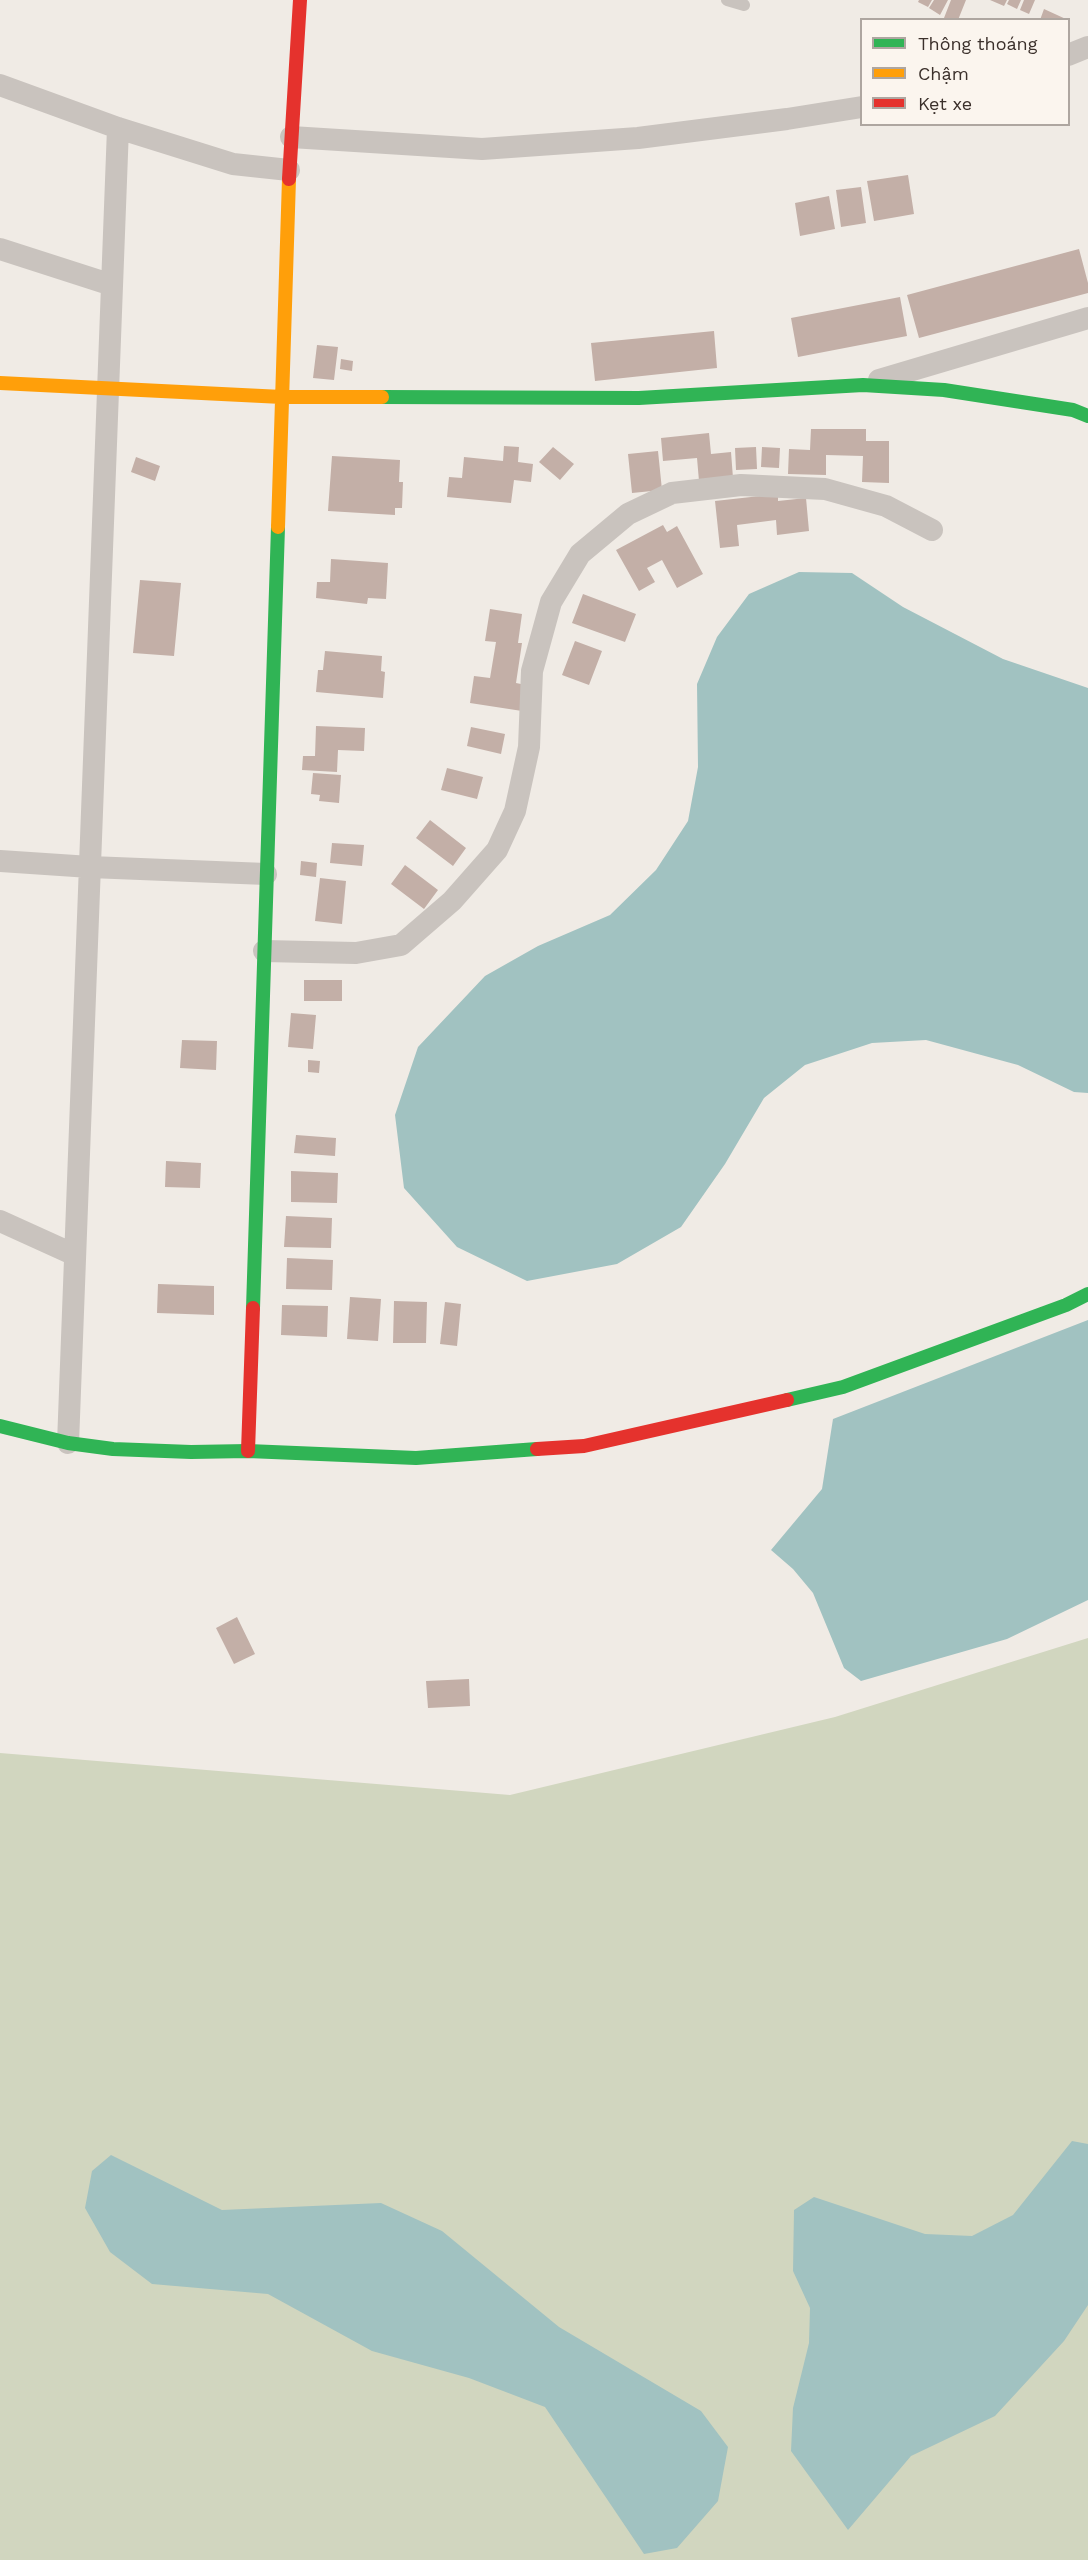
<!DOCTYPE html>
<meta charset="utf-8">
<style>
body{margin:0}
#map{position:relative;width:1088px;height:2560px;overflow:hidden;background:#f0ebe5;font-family:"Work Sans",sans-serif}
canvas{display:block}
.legend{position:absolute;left:860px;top:18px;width:210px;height:108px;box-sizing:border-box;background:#fbf5ee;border:2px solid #aea6a0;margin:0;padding:8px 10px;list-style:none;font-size:18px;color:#3b302b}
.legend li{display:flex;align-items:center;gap:12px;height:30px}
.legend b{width:30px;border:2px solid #aea6a0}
</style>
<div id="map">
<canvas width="1088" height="2560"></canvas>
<ul class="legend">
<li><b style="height:8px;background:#30b455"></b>Thông thoáng</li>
<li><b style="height:8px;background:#ff9f0a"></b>Chậm</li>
<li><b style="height:8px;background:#e5322d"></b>Kẹt xe</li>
</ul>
</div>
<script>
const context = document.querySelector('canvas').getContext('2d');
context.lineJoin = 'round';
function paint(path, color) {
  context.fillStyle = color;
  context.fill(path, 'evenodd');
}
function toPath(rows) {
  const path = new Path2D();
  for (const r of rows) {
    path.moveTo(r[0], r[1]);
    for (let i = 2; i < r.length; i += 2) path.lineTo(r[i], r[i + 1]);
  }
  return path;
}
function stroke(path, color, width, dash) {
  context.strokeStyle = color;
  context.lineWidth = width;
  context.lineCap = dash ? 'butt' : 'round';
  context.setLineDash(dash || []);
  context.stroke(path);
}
const green = toPath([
 [1088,1638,1088,2560,0,2560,0,1753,510,1795,835,1717]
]);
const water = toPath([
 [799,572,852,573,903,607,1003,659,1088,688,1088,1093,1074,1092,1018,1065,926,1040,872,1043,805,1065,764,1098,725,1164,681,1227,617,1264,527,1281,457,1247,404,1188,395,1115,418,1047,485,976,538,946,610,915,656,870,688,821,698,767,697,684,717,637,749,594],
 [1088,1320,1088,1600,1007,1639,861,1681,844,1668,813,1593,793,1569,771,1550,822,1489,833,1419],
 [1072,2141,1088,2144,1088,2305,1064,2341,995,2416,911,2456,848,2530,791,2451,793,2408,809,2343,810,2308,793,2271,794,2210,814,2197,925,2234,972,2236,1013,2215],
 [111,2155,222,2210,381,2203,442,2231,559,2327,701,2411,728,2447,718,2501,677,2548,644,2554,545,2407,469,2378,372,2351,268,2294,152,2284,110,2252,85,2208,92,2171]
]);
const building = toPath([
 [919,0,932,0,928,7,918,2],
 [934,0,948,0,940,15,929,8],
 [951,0,966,0,958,20,944,18],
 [990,0,1007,0,1004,6],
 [1009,0,1021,0,1017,9,1007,4],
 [1024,0,1035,0,1029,14,1020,10],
 [1044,9,1068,20,1040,20],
 [908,175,914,214,874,221,867,181],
 [861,187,866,223,841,227,836,190],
 [829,196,835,229,800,236,795,203],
 [1079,249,1088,283,1088,293,919,338,907,295],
 [900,297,907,336,798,357,791,318],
 [714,331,717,368,595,381,591,343],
 [317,345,338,347,334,380,313,378],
 [341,359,353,361,352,371,340,369],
 [811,429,866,429,866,441,889,441,889,483,862,482,863,456,826,455,826,475,788,474,789,449,810,450],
 [709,433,711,454,731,452,733,478,699,481,697,458,663,461,661,438],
 [504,446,519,447,518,462,533,464,531,482,514,480,511,503,447,497,449,477,462,478,464,457,503,461],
 [553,447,574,464,560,480,539,462],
 [756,447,757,469,736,470,735,448],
 [762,447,780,448,779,468,761,467],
 [658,451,662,490,632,493,628,454],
 [332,456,400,460,399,482,403,482,402,508,395,508,395,515,328,511],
 [136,457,160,466,155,481,131,472],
 [778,494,778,501,806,498,809,531,777,535,776,520,737,525,739,546,720,548,715,501],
 [663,525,667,532,677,526,703,574,677,588,662,560,647,568,655,582,639,591,616,550],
 [331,559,388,563,386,599,368,598,367,604,316,598,317,582,330,582],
 [140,580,181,583,174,656,133,653],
 [583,594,636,614,625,642,572,623],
 [490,609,522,614,518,643,522,643,516,683,526,685,522,711,470,703,474,676,490,678,496,642,485,641],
 [575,641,602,651,589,685,562,675],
 [325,651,382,656,381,671,385,672,383,698,316,692,318,670,323,670],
 [316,726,365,728,364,751,338,750,337,772,302,770,303,756,315,756],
 [471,727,505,734,501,754,467,746],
 [447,768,483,777,477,799,441,790],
 [313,773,341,775,339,803,319,801,320,795,311,794],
 [430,820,466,848,453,866,416,838],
 [332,843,364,845,362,866,330,863],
 [301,861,317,863,316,877,300,875],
 [405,865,438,890,424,909,391,884],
 [320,878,346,881,342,924,315,921],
 [304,980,342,980,342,1001,304,1001],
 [291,1013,316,1015,313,1049,288,1047],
 [182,1040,217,1041,216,1070,180,1068],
 [308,1060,320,1061,319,1073,308,1072],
 [296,1135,336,1138,335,1156,294,1153],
 [166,1161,201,1163,200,1188,165,1187],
 [291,1171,338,1173,337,1203,291,1202],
 [286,1216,332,1218,331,1248,284,1247],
 [287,1258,333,1260,332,1290,286,1289],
 [158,1284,214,1286,214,1315,157,1313],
 [350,1297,381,1299,378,1341,347,1339],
 [394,1301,427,1302,426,1343,393,1343],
 [445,1302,461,1304,457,1346,440,1344],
 [282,1305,328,1306,327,1337,281,1335],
 [237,1617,255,1654,234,1664,216,1628],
 [469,1679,470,1706,428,1708,426,1681]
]);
const lane = toPath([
 [727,0,744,5]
]);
const street = toPath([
 [1068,55,1088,47],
 [0,85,118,128,233,164,289,170],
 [291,137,482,149,638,138,787,119,862,107],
 [0,249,112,285],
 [879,380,1088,318],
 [0,861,90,867,266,874],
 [264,951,356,953,401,945,452,901,497,850,515,811,529,747,532,671,551,602,580,554,628,514,672,493,741,485,825,489,886,506,932,530],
 [0,1221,75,1255],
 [68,1443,118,128]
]);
const fast = toPath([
 [382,397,639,398,863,385,944,390,1073,410,1088,416],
 [253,1308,278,527],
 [787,1400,843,1387,1066,1305,1088,1294],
 [0,1426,68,1443,113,1449,191,1452,248,1451,416,1458,537,1449]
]);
const slow = toPath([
 [0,383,282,397,382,397],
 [278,527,289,179]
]);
const jam = toPath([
 [289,179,300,0],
 [537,1449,584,1446,787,1400],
 [248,1451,253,1308]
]);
paint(green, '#d1d6bf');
paint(water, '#a1c2c1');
paint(building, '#c3afa7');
stroke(lane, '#c9c3be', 12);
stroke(street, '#c9c3be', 22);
stroke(fast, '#30b455', 14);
stroke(slow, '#ff9f0a', 14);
stroke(jam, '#e5322d', 14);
</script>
